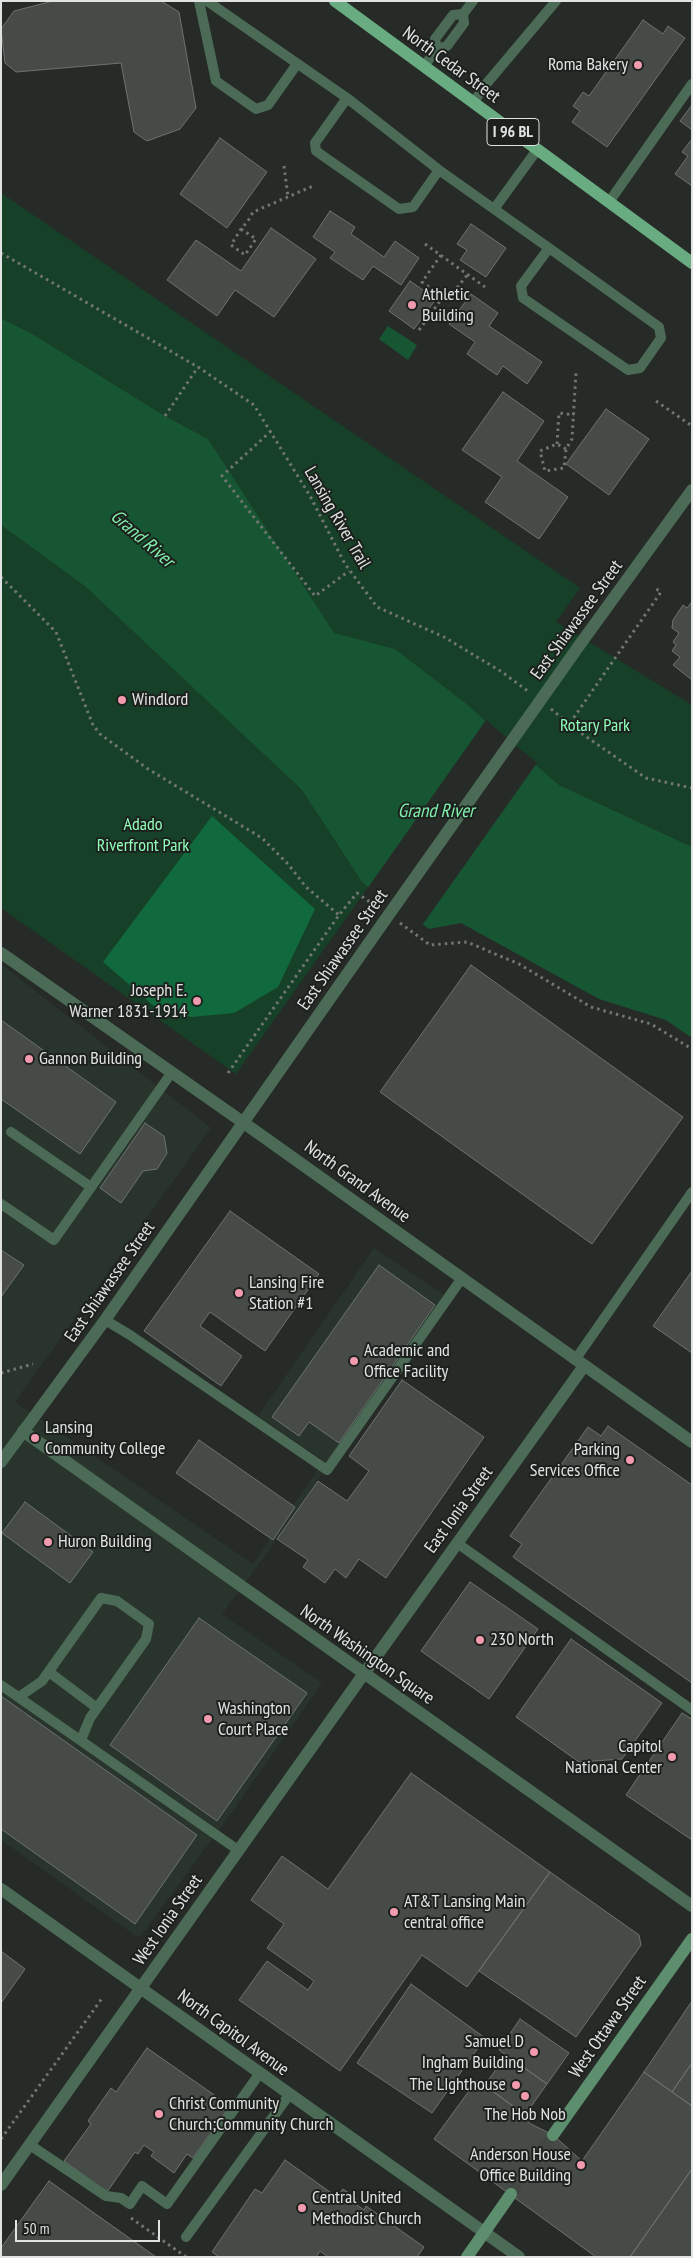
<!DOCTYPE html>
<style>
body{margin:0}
#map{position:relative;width:693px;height:2258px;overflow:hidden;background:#262b27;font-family:"PT Sans Narrow",sans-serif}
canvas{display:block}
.frame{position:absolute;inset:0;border:2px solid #e0e3e1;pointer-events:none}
.scale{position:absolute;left:15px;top:2220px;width:145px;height:22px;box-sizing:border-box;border:2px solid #e0e3e1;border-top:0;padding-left:6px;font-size:15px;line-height:18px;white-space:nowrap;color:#e0e3e1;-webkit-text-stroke:4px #1c211e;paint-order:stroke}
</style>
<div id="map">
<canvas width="693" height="2258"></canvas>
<div class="frame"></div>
<div class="scale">50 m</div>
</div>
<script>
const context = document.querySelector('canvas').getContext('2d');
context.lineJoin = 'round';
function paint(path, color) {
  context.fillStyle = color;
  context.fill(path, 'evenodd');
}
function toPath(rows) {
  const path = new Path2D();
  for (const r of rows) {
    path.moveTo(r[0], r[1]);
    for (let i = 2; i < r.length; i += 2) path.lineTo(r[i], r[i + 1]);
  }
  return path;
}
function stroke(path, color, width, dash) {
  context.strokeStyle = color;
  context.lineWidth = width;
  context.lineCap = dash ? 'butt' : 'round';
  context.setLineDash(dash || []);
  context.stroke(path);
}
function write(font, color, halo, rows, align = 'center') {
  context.font = font + ' "PT Sans Narrow",sans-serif';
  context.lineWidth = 4;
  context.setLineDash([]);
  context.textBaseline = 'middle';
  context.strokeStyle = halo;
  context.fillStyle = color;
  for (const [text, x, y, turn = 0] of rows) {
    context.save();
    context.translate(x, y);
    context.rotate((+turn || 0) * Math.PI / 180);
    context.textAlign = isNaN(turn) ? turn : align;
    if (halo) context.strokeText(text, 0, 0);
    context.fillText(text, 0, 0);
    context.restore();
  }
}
const built = toPath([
 [1,964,211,1128,15,1402,253,1564,324,1461,258,1416,374,1248,444,1295,270,1549,222,1614,322,1683,225,1822,139,1938,1,1840]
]);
const green = toPath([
 [1,193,580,588,556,622,692,705,692,847,559,785,464,702,395,649,334,634,208,439,165,416,34,335,1,318],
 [1,525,86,587,302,790,362,882,368,887,236,1074,1,908]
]);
const forest = toPath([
 [212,816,315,909,278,987,234,1013,191,1017,155,1007,103,962]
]);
const water = toPath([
 [1,318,34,335,165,416,208,439,334,633,395,649,464,702,559,785,692,847,692,1038,666,1020,599,999,461,923,429,929,368,887,362,882,302,790,86,587,1,525],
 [388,326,417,345,408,360,379,339]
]);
const pier = toPath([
 [486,720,537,763,421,927,367,889]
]);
const building = toPath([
 [53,1,161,1,179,12,196,108,180,129,147,141,134,132,121,63,16,72,5,63,1,29,14,11,53,1],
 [643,20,663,34,668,26,685,38,607,147,572,122,580,111,573,106,583,92,589,96,643,20],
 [692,105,692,186,675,174,688,156,682,152,692,139,692,130,680,121,692,105],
 [220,138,267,172,227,228,180,194,220,138],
 [330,211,355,227,351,234,384,257,395,241,419,258,401,285,373,266,363,280,330,258,335,252,313,237,330,211],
 [471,224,506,248,486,277,460,260,467,250,457,244,471,224],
 [271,228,316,259,274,317,235,290,217,316,167,280,196,240,241,271,271,228],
 [410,281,436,299,414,329,389,311,410,281],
 [471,294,498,313,489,326,542,362,527,384,503,366,497,375,467,354,475,342,449,324,471,294],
 [503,392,544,421,517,461,568,497,539,539,485,502,502,477,462,450,503,392],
 [606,409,649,439,609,495,566,464,606,409],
 [691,603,692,604,692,680,673,665,680,657,672,651,676,645,673,642,679,633,672,628,673,620,683,605,687,608,691,603],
 [471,965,683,1117,592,1244,380,1092,471,965],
 [1,1020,116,1102,80,1154,1,1099,1,1020],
 [145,1123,164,1136,167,1153,157,1169,143,1171,121,1203,100,1188,145,1123],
 [230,1211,319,1274,265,1351,210,1312,200,1326,242,1356,221,1386,144,1331,230,1211],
 [1,1250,24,1265,1,1297,1,1250],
 [379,1265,435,1305,339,1443,309,1422,299,1436,272,1417,379,1265],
 [692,1271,692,1353,653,1326,692,1271],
 [402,1380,484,1437,386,1578,359,1559,346,1578,335,1569,325,1583,303,1567,308,1560,277,1539,318,1481,347,1501,369,1471,349,1456,402,1380],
 [608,1426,692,1485,692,1683,513,1557,522,1544,510,1536,588,1427,601,1436,608,1426],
 [199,1440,295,1507,273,1540,176,1473,199,1440],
 [25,1502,93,1552,70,1583,2,1533,25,1502],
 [470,1582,538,1629,489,1699,421,1651,470,1582],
 [199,1618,307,1693,217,1821,110,1745,199,1618],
 [571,1639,662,1703,622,1759,579,1762,516,1717,571,1639],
 [1,1696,197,1835,135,1924,1,1829,1,1696],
 [682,1713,692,1719,692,1840,626,1795,682,1713],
 [411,1773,550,1872,467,1987,422,1955,340,2071,239,2000,267,1961,308,1990,314,1981,267,1948,284,1924,251,1900,282,1856,328,1889,411,1773],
 [550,1872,639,1935,641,1945,576,2037,479,1971,550,1872],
 [1,1951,25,1969,1,2003,1,1951],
 [411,1984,485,2038,432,2113,357,2063,411,1984],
 [692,2001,692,2063,672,2092,644,2072,692,2001],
 [520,2019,569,2053,547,2084,499,2050,520,2019],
 [147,2048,230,2106,193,2158,187,2154,174,2173,151,2156,154,2152,144,2145,138,2154,135,2152,107,2192,64,2161,91,2124,88,2121,111,2088,116,2092,147,2048],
 [506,2055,547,2084,525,2115,485,2085,506,2055],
 [692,2063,692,2106,672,2092,692,2063],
 [644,2072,692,2106,692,2169,630,2257,596,2257,434,2139,477,2080,525,2115,523,2118,531,2124,553,2135,582,2161,644,2072],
 [285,2160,337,2197,343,2189,357,2199,354,2203,364,2210,366,2206,424,2247,417,2257,328,2257,320,2251,316,2257,219,2257,212,2252,255,2189,262,2193,285,2160],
 [692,2169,692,2255,690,2257,630,2257,692,2169],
 [49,2181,156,2257,1,2257,1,2248,49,2181]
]);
const secondaryTunnel = toPath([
 [511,2194,553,2135]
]);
const path = toPath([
 [284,166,288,197],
 [241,229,256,239,245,255,231,245,241,229,248,221,253,212,313,186],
 [425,244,485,287],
 [1,253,198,367,254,405,310,496,345,564,377,607,444,637,502,672,529,692],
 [441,255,422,282,443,297,449,298,468,274],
 [419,330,443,297],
 [656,401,692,426],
 [165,416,198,367],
 [271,431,222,476,315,596,349,571],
 [557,444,559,413,574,415],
 [566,449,557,444,540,451,545,471,564,468,566,449,572,439,576,372],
 [1,577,56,632,93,725,100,734,148,769,262,838,288,864,306,887,339,915],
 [551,709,578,731,646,778,692,788],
 [570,723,661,592,653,587],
 [400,923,430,945,467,942,519,964,591,1007,651,1024,692,1049],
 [228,1073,339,915,357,893,377,907],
 [1,1373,33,1364],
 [1,2139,103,1997],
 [131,2218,186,2257]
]);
const service = toPath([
 [199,1,216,81,256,109,268,105,297,64],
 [207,1,347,98,439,170,549,248,659,327,661,338,640,368,628,370,523,298,521,286,549,248],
 [437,49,435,39,453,15,463,14],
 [424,66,437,49,447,46,464,23,463,14,473,1],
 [347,98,315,143,316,151,399,209,413,207,439,170],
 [473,103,487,83,556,1],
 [609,202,692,84],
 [494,209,537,150],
 [11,1132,91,1187],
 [1,1204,54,1240,172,1072],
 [105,1320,130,1335,327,1470,462,1278],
 [575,1360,692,1192],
 [457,1543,692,1710],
 [49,1672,97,1708],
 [1,1685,238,1850],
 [19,1697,42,1681,101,1598,117,1601,149,1624,146,1639,90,1718,81,1740],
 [30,2145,106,2196,121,2198,130,2204,142,2186,167,2204,260,2073],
 [186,2237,289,2095]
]);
const minor = toPath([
 [23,1431,692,1906],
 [1,2185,363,1675,584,1366]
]);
const tertiary = toPath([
 [581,643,692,490],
 [1,953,244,1123,692,1442],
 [1,1462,105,1320,385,920],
 [1,1889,519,2257]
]);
const secondary = toPath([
 [553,2135,692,1939],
 [467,2257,511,2194]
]);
const primary = toPath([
 [335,1,692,263]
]);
const tertiaryBridge = toPath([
 [385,920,581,643]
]);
const markers = [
 [638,65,5,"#f29aae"],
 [412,305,5,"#f29aae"],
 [122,700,5,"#f29aae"],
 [197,1001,5,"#f29aae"],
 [29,1059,5,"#f29aae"],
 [239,1293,5,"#f29aae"],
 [354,1361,5,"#f29aae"],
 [35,1438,5,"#f29aae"],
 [630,1460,5,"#f29aae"],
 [48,1542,5,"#f29aae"],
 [480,1640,5,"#f29aae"],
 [208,1719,5,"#f29aae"],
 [672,1757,5,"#f29aae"],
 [394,1912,5,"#f29aae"],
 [534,2052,5,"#f29aae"],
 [516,2085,5,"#f29aae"],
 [525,2096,5,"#f29aae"],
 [159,2114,5,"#f29aae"],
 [581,2165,5,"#f29aae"],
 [302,2208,5,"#f29aae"]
];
const shields = [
 [513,132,52]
];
const shieldNames = [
 ["I 96 BL",513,132]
];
const streetNames = [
 ["North Cedar Street",451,65,36],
 ["Lansing River Trail",337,518,60],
 ["East Shiawassee Street",577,620,-54],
 ["East Shiawassee Street",343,950,-55],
 ["North Grand Avenue",357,1182,36],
 ["East Shiawassee Street",110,1282,-55],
 ["East Ionia Street",459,1510,-54],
 ["North Washington Square",367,1655,35],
 ["West Ionia Street",168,1920,-55],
 ["West Ottawa Street",608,2027,-55],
 ["North Capitol Avenue",233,2033,36]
];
const poiNames = [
 ["Roma Bakery",628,65,"right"],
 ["Athletic",422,295],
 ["Building",422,316],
 ["Windlord",132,700],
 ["Joseph E.",187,991,"right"],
 ["Warner 1831-1914",187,1012,"right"],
 ["Gannon Building",39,1059],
 ["Lansing Fire",249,1283],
 ["Station #1",249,1304],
 ["Academic and",364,1351],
 ["Office Facility",364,1372],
 ["Lansing",45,1428],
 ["Community College",45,1449],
 ["Parking",620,1450,"right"],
 ["Services Office",620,1471,"right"],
 ["Huron Building",58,1542],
 ["230 North",490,1640],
 ["Washington",218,1709],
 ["Court Place",218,1730],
 ["Capitol",662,1747,"right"],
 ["National Center",662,1768,"right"],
 ["AT&T Lansing Main",404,1902],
 ["central office",404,1923],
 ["Samuel D",524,2042,"right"],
 ["Ingham Building",524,2063,"right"],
 ["The LIghthouse",506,2085,"right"],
 ["Christ Community",169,2104],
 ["Church;Community Church",169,2125],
 ["The Hob Nob",525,2115,"center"],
 ["Anderson House",571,2155,"right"],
 ["Office Building",571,2176,"right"],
 ["Central United",312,2198],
 ["Methodist Church",312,2219]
];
const parkNames = [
 ["Rotary Park",595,726],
 ["Adado",143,825],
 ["Riverfront Park",143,846]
];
const waterNames = [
 ["Grand River",142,539,41],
 ["Grand River",436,812]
];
paint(built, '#28342c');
paint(green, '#164128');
paint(forest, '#106a3d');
paint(water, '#175633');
paint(pier, '#262b27');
paint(building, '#464b47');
stroke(building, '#6d736f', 1);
stroke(secondaryTunnel, '#424743', 12, [12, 6]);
stroke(path, '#727673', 3, [2.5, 4]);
stroke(service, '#4c6b56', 10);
stroke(minor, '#4c6b56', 12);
stroke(tertiary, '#4c6b56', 12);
stroke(secondary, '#5d8f6f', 12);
stroke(primary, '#6aac82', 12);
stroke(tertiaryBridge, '#4c6b56', 12);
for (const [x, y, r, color] of markers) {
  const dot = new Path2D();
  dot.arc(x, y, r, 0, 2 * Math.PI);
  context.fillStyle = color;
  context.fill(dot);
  stroke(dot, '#1c211e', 2);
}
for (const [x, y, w] of shields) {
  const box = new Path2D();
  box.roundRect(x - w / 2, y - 13.5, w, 27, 4);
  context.fillStyle = '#1c211e';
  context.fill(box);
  stroke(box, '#e0e3e1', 1);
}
write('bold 16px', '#e0e3e1', null, shieldNames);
write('18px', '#e0e3e1', '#1c211e', streetNames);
write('18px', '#e0e3e1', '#1c211e', poiNames, 'left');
write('18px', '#91feba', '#1c211e', parkNames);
write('italic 19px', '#81eeab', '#1c211e', waterNames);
</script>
